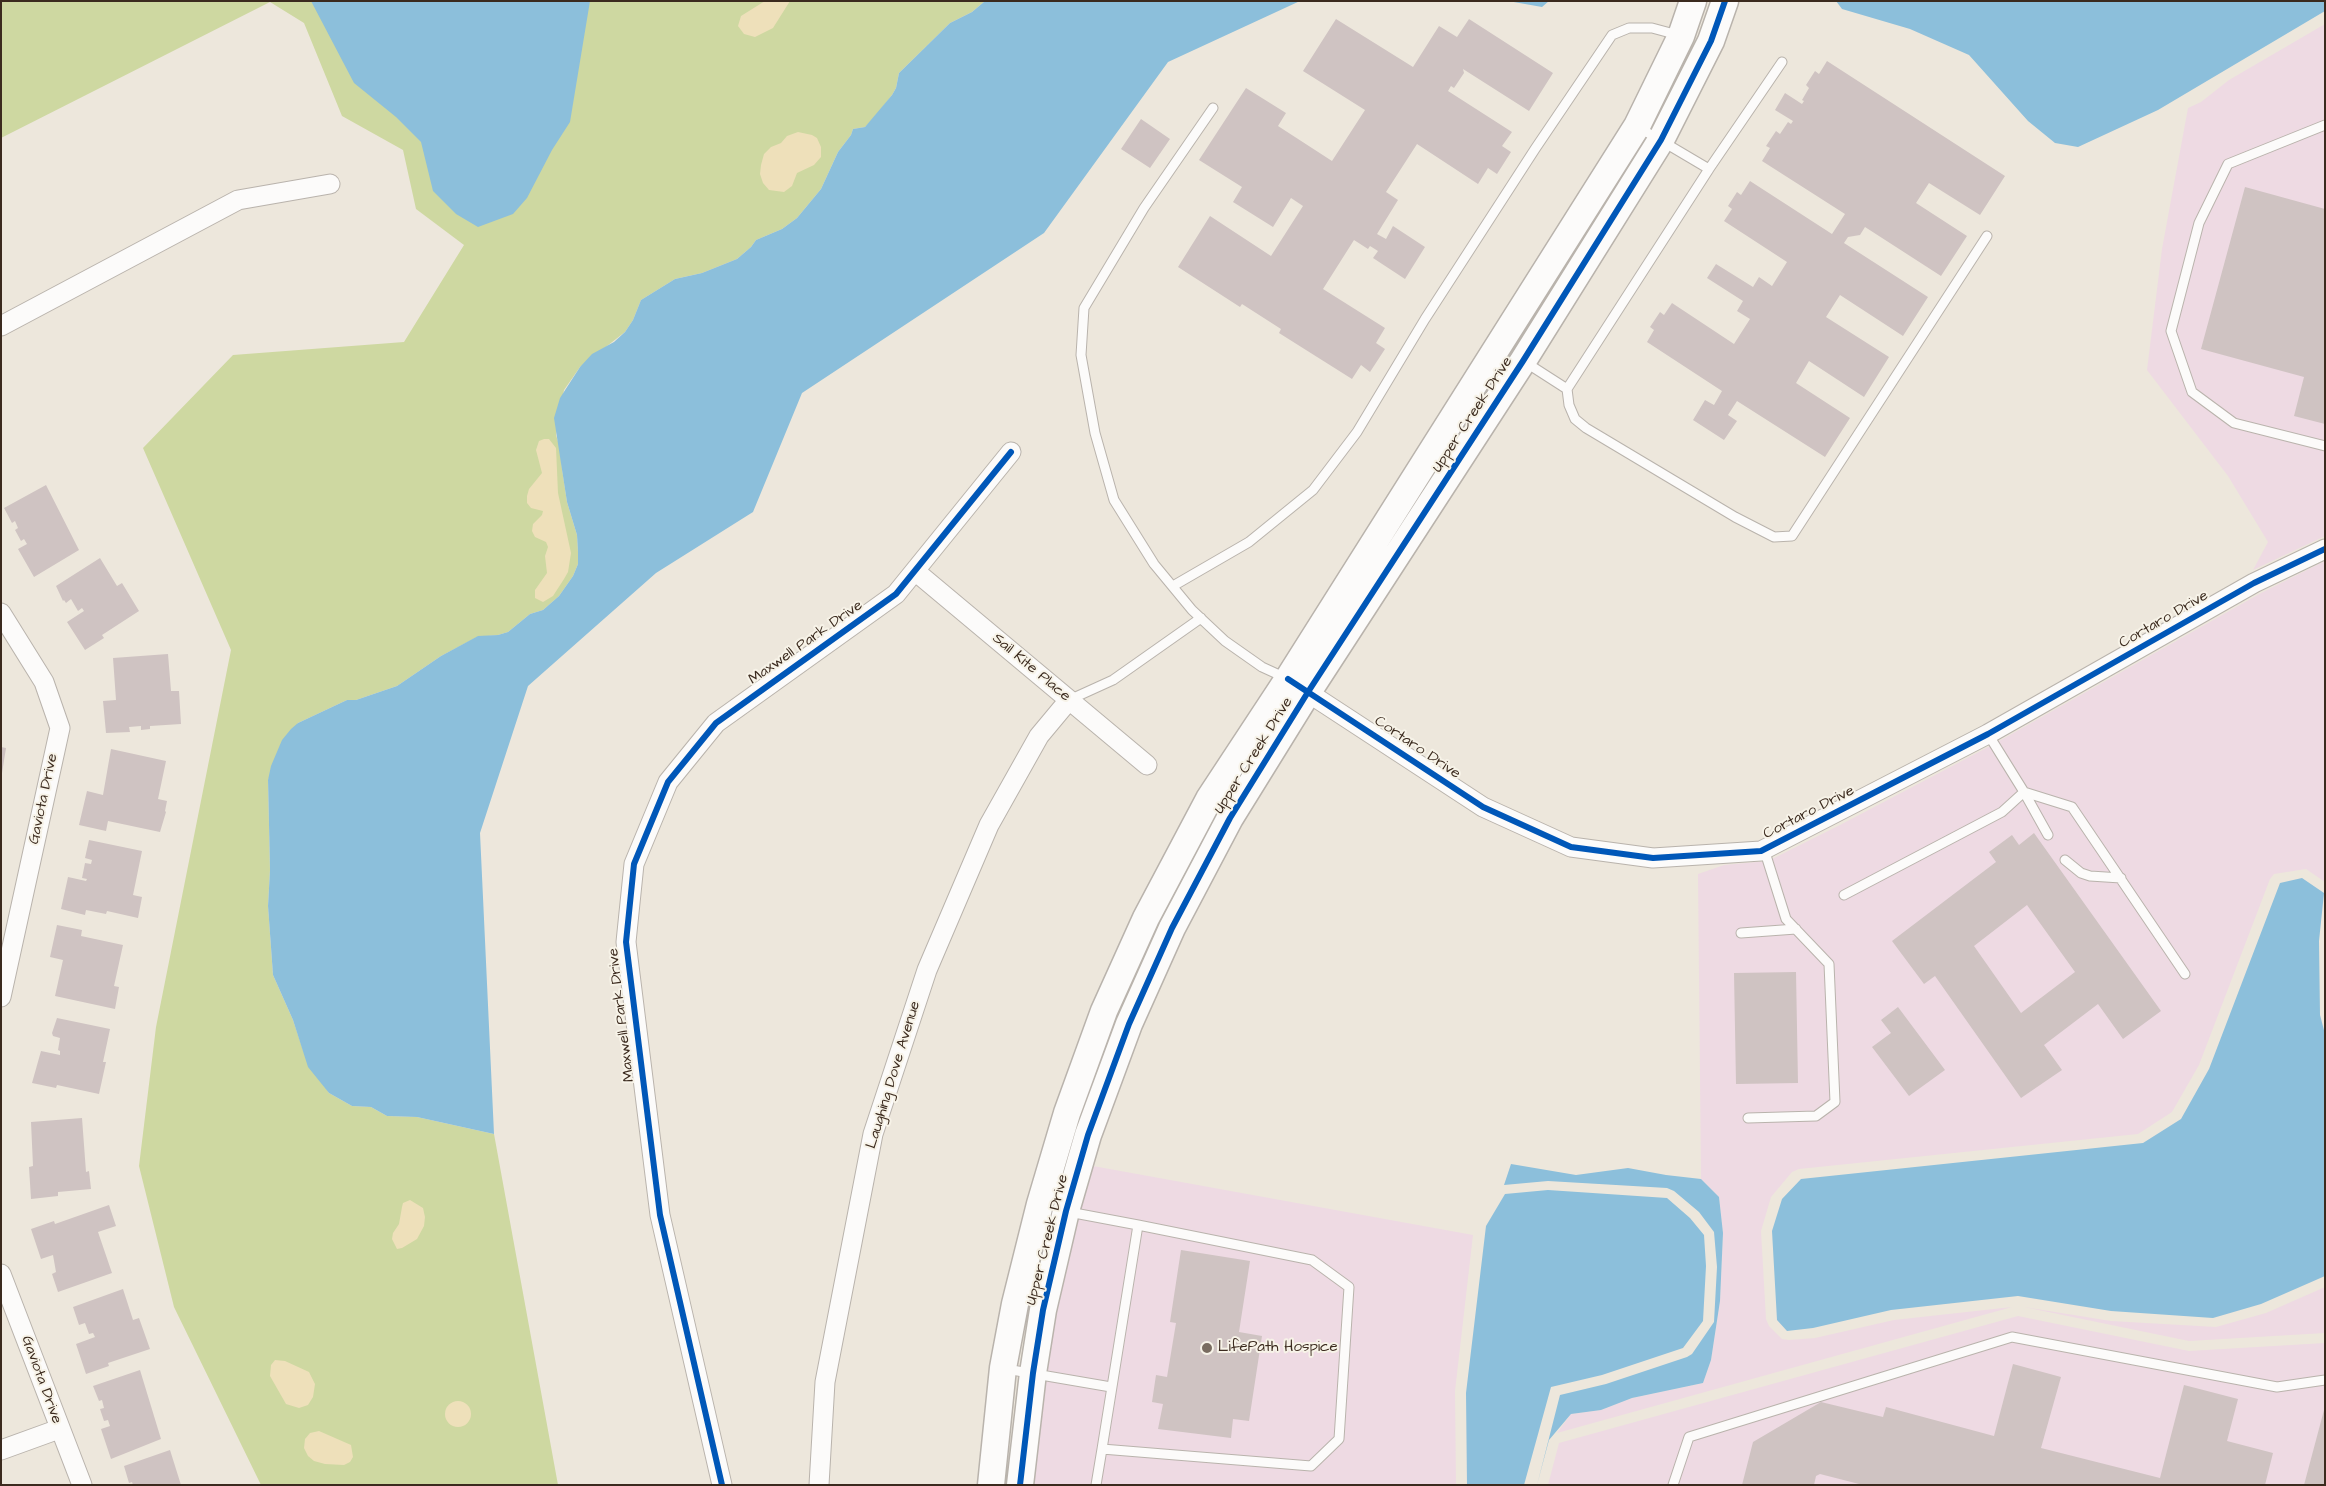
<!DOCTYPE html>
<style>
body{margin:0}
#map{position:relative;width:2326px;height:1486px;overflow:hidden;background:#ede7dc;font-family:"Architects Daughter",sans-serif}
canvas{display:block}
.frame{position:absolute;inset:0;border:2px solid #3b2a1e;pointer-events:none}
</style>
<div id="map">
<canvas width="2326" height="1486"></canvas>
<div class="frame"></div>
</div>
<script>
const context = document.querySelector('canvas').getContext('2d');
context.lineJoin = 'round';
function paint(path, color) {
  context.fillStyle = color;
  context.fill(path, 'evenodd');
}
function toPath(rows) {
  const path = new Path2D();
  for (const r of rows) {
    if (r.length === 3) {
      path.moveTo(r[0] + r[2], r[1]);
      path.arc(r[0], r[1], r[2], 0, 2 * Math.PI);
      continue;
    }
    path.moveTo(r[0], r[1]);
    for (let i = 2; i < r.length; i += 2) path.lineTo(r[i], r[i + 1]);
  }
  return path;
}
function stroke(path, color, width, dash) {
  context.strokeStyle = color;
  context.lineWidth = width;
  context.lineCap = dash ? 'butt' : 'round';
  context.setLineDash(dash || []);
  context.stroke(path);
}
function write(font, color, halo, rows, align = 'center') {
  context.font = font + ' "Architects Daughter",sans-serif';
  context.lineWidth = 4;
  context.setLineDash([]);
  context.textBaseline = 'middle';
  context.strokeStyle = halo;
  context.fillStyle = color;
  for (const [text, x, y, turn = 0] of rows) {
    context.save();
    context.translate(x, y);
    context.rotate((+turn || 0) * Math.PI / 180);
    context.textAlign = isNaN(turn) ? turn : align;
    if (halo) context.strokeText(text, 0, 0);
    context.fillText(text, 0, 0);
    context.restore();
  }
}
const built = toPath([
 [2325,24,2325,536,2253,570,2268,542,2228,476,2147,370,2162,249,2188,108,2201,102,2229,80],
 [2325,561,2325,882,2306,869,2274,874,2270,879,2199,1065,2172,1112,2138,1134,1799,1169,1792,1172,1771,1197,1761,1231,1766,1319,1769,1326,1782,1339,1789,1340,1815,1338,1894,1320,2012,1307,1557,1433,1571,1414,1601,1410,1632,1398,1703,1383,1711,1360,1720,1301,1723,1233,1719,1197,1701,1179,1698,874,1724,865,1768,861,1840,825,1994,744,2261,593],
 [1093,1166,1473,1235,1455,1391,1456,1485,1033,1485,1045,1375,1056,1313,1078,1214],
 [2325,1287,2325,1333,2189,1341,2024,1307,2111,1321,2216,1327,2266,1313],
 [2018,1316,2189,1351,2325,1343,2325,1485,1548,1485,1559,1443]
]);
const green = toPath([
 [1,1,985,1,972,12,950,23,899,73,896,88,892,95,872,121,865,127,853,129,851,135,838,152,821,189,797,218,782,229,756,240,751,247,737,259,702,273,675,279,641,300,633,320,625,332,580,367,564,390,556,435,561,451,562,469,567,502,577,535,578,552,578,564,573,576,559,596,543,610,530,614,508,632,498,635,477,637,441,656,397,686,356,700,347,700,298,723,268,780,270,870,268,906,273,975,293,1020,303,1050,329,1093,352,1106,371,1107,387,1116,417,1117,494,1134,558,1485,261,1485,174,1307,139,1166,156,1027,231,650,143,448,233,355,404,342,464,245,416,209,403,150,342,116,304,23,270,2,1,138]
]);
const sand = toPath([
 [765,1,790,1,773,28,755,37,744,34,738,26,741,16],
 [798,132,812,135,817,138,821,147,821,157,814,165,797,173,792,186,784,192,769,190,763,183,760,174,761,165,764,154,771,147,781,143,787,136],
 [544,439,549,439,556,448,558,493,571,553,568,572,564,579,553,596,543,602,535,598,535,590,547,573,545,556,548,547,546,542,535,537,532,531,533,524,542,515,543,511,531,508,527,503,527,496,529,489,542,473,536,450,539,441],
 [410,1200,423,1208,425,1217,424,1226,417,1239,402,1248,397,1249,392,1239,393,1233,399,1224,402,1207,403,1203],
 [275,1360,285,1361,309,1372,315,1384,313,1397,308,1405,299,1408,286,1404,270,1376,271,1365],
 [458,1414,13],
 [319,1431,351,1445,353,1457,350,1462,344,1465,325,1464,314,1461,308,1456,304,1448,305,1439,310,1433]
]);
const water = toPath([
 [311,1,590,1,570,122,552,150,527,198,513,214,478,227,456,214,433,191,421,142,396,117,354,83],
 [985,1,1300,1,1168,62,1044,233,802,393,753,512,656,573,528,686,480,833,494,1134,417,1117,387,1116,371,1107,352,1106,329,1093,308,1067,293,1020,273,975,268,906,270,870,268,780,271,766,282,740,291,729,298,723,347,700,356,700,397,686,441,656,478,636,498,635,508,632,530,614,543,610,559,596,573,576,578,564,578,552,577,535,567,502,554,418,560,398,580,367,592,354,614,342,625,332,633,320,641,300,675,279,702,273,737,259,751,247,756,240,782,229,797,218,821,189,838,152,851,135,853,129,865,127,892,95,896,88,899,73,950,23,972,12],
 [1508,1,1549,1,1542,7],
 [1836,1,2325,1,2325,11,2158,110,2078,147,2055,143,2028,121,1969,55,1910,29,1842,9],
 [2302,878,2324,893,2319,941,2320,1015,2325,1034,2325,1276,2261,1304,2213,1318,2111,1311,2018,1296,1891,1310,1813,1328,1787,1331,1777,1320,1772,1231,1782,1199,1801,1179,2143,1143,2181,1119,2209,1069,2280,883],
 [1511,1164,1576,1175,1628,1168,1666,1175,1701,1179,1719,1197,1723,1233,1720,1301,1711,1360,1703,1383,1632,1398,1601,1410,1571,1414,1549,1440,1537,1485,1560,1395,1606,1384,1687,1357,1692,1354,1714,1322,1717,1267,1714,1232,1699,1212,1674,1191,1667,1188,1548,1181,1504,1185],
 [1548,1190,1667,1198,1690,1218,1704,1235,1706,1266,1703,1321,1683,1348,1602,1375,1551,1387,1524,1485,1467,1485,1466,1393,1486,1226,1505,1194]
]);
const building = toPath([
 [1336,19,1413,67,1439,26,1457,37,1469,19,1553,73,1529,111,1463,69,1464,73,1454,88,1451,86,1448,91,1512,132,1502,146,1511,152,1497,174,1488,168,1478,184,1417,144,1386,192,1398,200,1377,234,1386,239,1393,226,1425,247,1405,279,1373,258,1378,251,1370,246,1368,249,1354,240,1323,289,1385,328,1376,343,1385,349,1370,372,1361,365,1352,379,1279,333,1281,329,1242,304,1240,307,1178,267,1210,216,1271,256,1303,206,1291,198,1273,227,1233,202,1242,187,1199,160,1246,88,1286,113,1278,126,1332,161,1365,110,1303,71],
 [1827,61,2005,176,1980,215,1929,183,1916,203,1967,236,1941,276,1865,227,1860,235,1848,237,1844,243,1928,297,1903,336,1840,295,1826,317,1889,357,1864,397,1809,361,1796,383,1850,418,1825,457,1737,401,1728,415,1737,421,1724,440,1693,420,1705,400,1714,405,1722,391,1647,342,1654,330,1650,327,1660,312,1664,315,1672,303,1734,344,1750,319,1737,311,1743,301,1707,278,1716,264,1753,287,1759,277,1772,286,1787,262,1724,221,1732,209,1728,206,1737,192,1741,195,1750,181,1832,234,1845,214,1762,161,1770,148,1766,146,1776,131,1780,134,1788,122,1791,124,1793,121,1775,110,1785,93,1802,104,1804,101,1802,100,1809,88,1806,85,1815,71,1819,74],
 [1141,119,1170,139,1150,168,1121,149],
 [2245,187,2325,209,2325,424,2294,416,2304,377,2201,349],
 [46,485,79,550,34,577,18,549,27,544,24,539,21,541,15,530,18,528,15,521,12,523,4,508],
 [100,558,117,586,122,583,139,611,102,635,104,638,85,650,67,622,84,611,82,608,78,611,71,599,66,603,64,600,63,601,56,586],
 [168,654,171,691,179,691,181,724,150,726,150,729,141,730,141,726,129,727,130,732,106,733,103,701,116,700,113,658],
 [1,747,6,748,2,773,1,773],
 [111,749,166,761,158,799,167,801,165,811,166,812,160,832,108,821,106,831,79,825,87,791,103,795],
 [2034,833,2161,1011,2123,1039,2098,1004,2044,1045,2062,1070,2021,1098,1935,976,1924,984,1892,941,1996,862,1989,852,2012,835,2019,845],
 [2027,905,2075,972,2021,1013,1974,946],
 [89,840,142,851,133,895,142,897,138,918,107,911,106,914,86,910,85,915,61,909,68,877,86,881,87,879,82,878,85,863,91,864,92,860,85,858],
 [57,925,82,930,81,936,123,945,114,986,119,987,115,1009,55,996,63,960,50,957],
 [1796,972,1798,1083,1736,1084,1734,973],
 [1898,1007,1945,1070,1909,1096,1872,1047,1891,1033,1881,1020],
 [57,1018,110,1029,103,1062,106,1062,99,1094,57,1085,56,1088,32,1083,41,1051,60,1055,60,1051,58,1050,60,1038,53,1036,52,1033],
 [82,1118,86,1172,89,1171,91,1189,58,1192,58,1196,31,1199,29,1167,33,1166,31,1122],
 [109,1205,116,1226,98,1232,112,1273,58,1292,52,1274,56,1272,53,1255,41,1259,31,1229,54,1221,55,1224],
 [1181,1250,1250,1261,1239,1332,1262,1336,1249,1421,1233,1419,1231,1438,1158,1429,1163,1404,1152,1402,1156,1375,1167,1377,1176,1323,1170,1322],
 [123,1289,133,1320,139,1318,150,1349,108,1363,109,1366,86,1374,76,1344,95,1337,93,1333,89,1334,85,1323,79,1325,73,1307],
 [2013,1364,2061,1377,2041,1448,2160,1478,2184,1385,2238,1399,2227,1441,2273,1453,2265,1485,1863,1485,1820,1474,1816,1476,1814,1485,1742,1485,1753,1442,1821,1402,1883,1417,1886,1407,1994,1436],
 [140,1370,161,1439,111,1459,101,1429,110,1426,108,1420,104,1421,100,1409,104,1408,102,1400,99,1401,93,1386],
 [2324,1410,2325,1485,2304,1485],
 [170,1450,181,1485,133,1485,132,1482,129,1483,124,1466]
]);
const lane = toPath([
 [1213,108,1144,208,1084,308,1081,355,1095,433,1114,500,1154,564,1192,610,1225,641,1262,667,1286,678],
 [2325,125,2228,164,2199,223,2171,331,2192,392,2234,423,2325,446],
 [1638,127,1709,169],
 [1525,362,1567,389,1709,169,1782,62],
 [1567,389,1569,405,1575,419,1586,428,1735,517,1774,537,1792,536,1987,236],
 [1173,586,1249,542,1313,490,1357,432,1425,319,1535,149,1612,35,1629,28,1652,28,1678,35],
 [1069,700,1113,680,1201,618],
 [1988,734,2024,792,2072,807,2185,974],
 [2065,860,2081,873,2090,876,2121,878],
 [1844,895,2002,812,2024,792,2048,835],
 [1741,933,1796,929],
 [1748,1118,1816,1116,1835,1102,1829,964,1786,919,1764,849],
 [1069,1212,1138,1225,1312,1260,1349,1287,1339,1439,1311,1466,1102,1449,1138,1225],
 [1006,1369,1111,1387],
 [1096,1485,1102,1449],
 [1673,1485,1689,1437,2012,1337,2277,1387,2325,1380]
]);
const street = toPath([
 [1,326,238,200,330,184],
 [915,571,1147,765],
 [1,613,44,682,60,728,1,997],
 [1298,686,1483,807,1571,847,1653,858,1761,851,1988,734,2254,583,2325,549],
 [1,1274,82,1485],
 [1,1450,59,1429],
 [722,1485,660,1215,626,942,634,864,668,782,716,723,896,594,1011,452],
 [819,1485,825,1382,873,1134,927,970,989,825,1039,736,1069,700]
]);
const secondary = toPath([
 [991,1485,1003,1368,1015,1304,1040,1204,1067,1113,1104,1011,1146,918,1209,799,1288,679,1637,126,1681,36,1693,1],
 [1020,1485,1033,1373,1043,1310,1066,1211,1088,1135,1129,1024,1172,928,1230,818,1308,692,1523,361,1661,140,1711,41,1725,1]
]);
const cycleway = toPath([
 [1288,679,1483,807,1571,847,1653,858,1761,851,1988,734,2254,583,2325,549],
 [722,1485,660,1215,626,942,634,864,668,782,716,723,896,594,1011,452],
 [1020,1485,1033,1373,1043,1310,1066,1211,1088,1135,1129,1024,1172,928,1230,818,1308,692,1523,361,1661,140,1711,41,1725,1]
]);
const markers = [
 [1207,1348,6,"#796c60"]
];
const streetNames = [
 ["Upper Creek Drive",1473,415,-57],
 ["Cortaro Drive",2164,620,-30],
 ["Maxwell Park Drive",806,643,-35],
 ["Sail Kite Place",1031,668,40],
 ["Cortaro Drive",1417,748,34],
 ["Upper Creek Drive",1254,756,-58],
 ["Gaviota Drive",44,799,-78],
 ["Cortaro Drive",1809,813,-27],
 ["Maxwell Park Drive",622,1015,-97],
 ["Laughing Dove Avenue",894,1075,-73],
 ["Upper Creek Drive",1048,1240,-76],
 ["Gaviota Drive",41,1380,70]
];
const poiNames = [
 ["LifePath Hospice",1218,1348]
];
paint(built, '#eedae3');
paint(green, '#ced8a1');
paint(sand, '#eee0ba');
paint(water, '#8cbfdb');
paint(building, '#cfc3c2');
stroke(lane, '#b9b3ac', 11);
stroke(street, '#b9b3ac', 21);
stroke(secondary, '#b9b3ac', 29);
stroke(lane, '#fcfbfa', 9);
stroke(street, '#fcfbfa', 19);
stroke(secondary, '#fcfbfa', 26);
stroke(cycleway, '#0057b8', 6);
for (const [x, y, r, color] of markers) {
  const dot = new Path2D();
  dot.arc(x, y, r, 0, 2 * Math.PI);
  context.fillStyle = color;
  context.fill(dot);
  stroke(dot, '#f7f3e8', 2);
}
write('15px', '#3b2a1e', '#f7f3e8', streetNames);
write('15px', '#3b2a1e', '#f7f3e8', poiNames, 'left');
</script>
